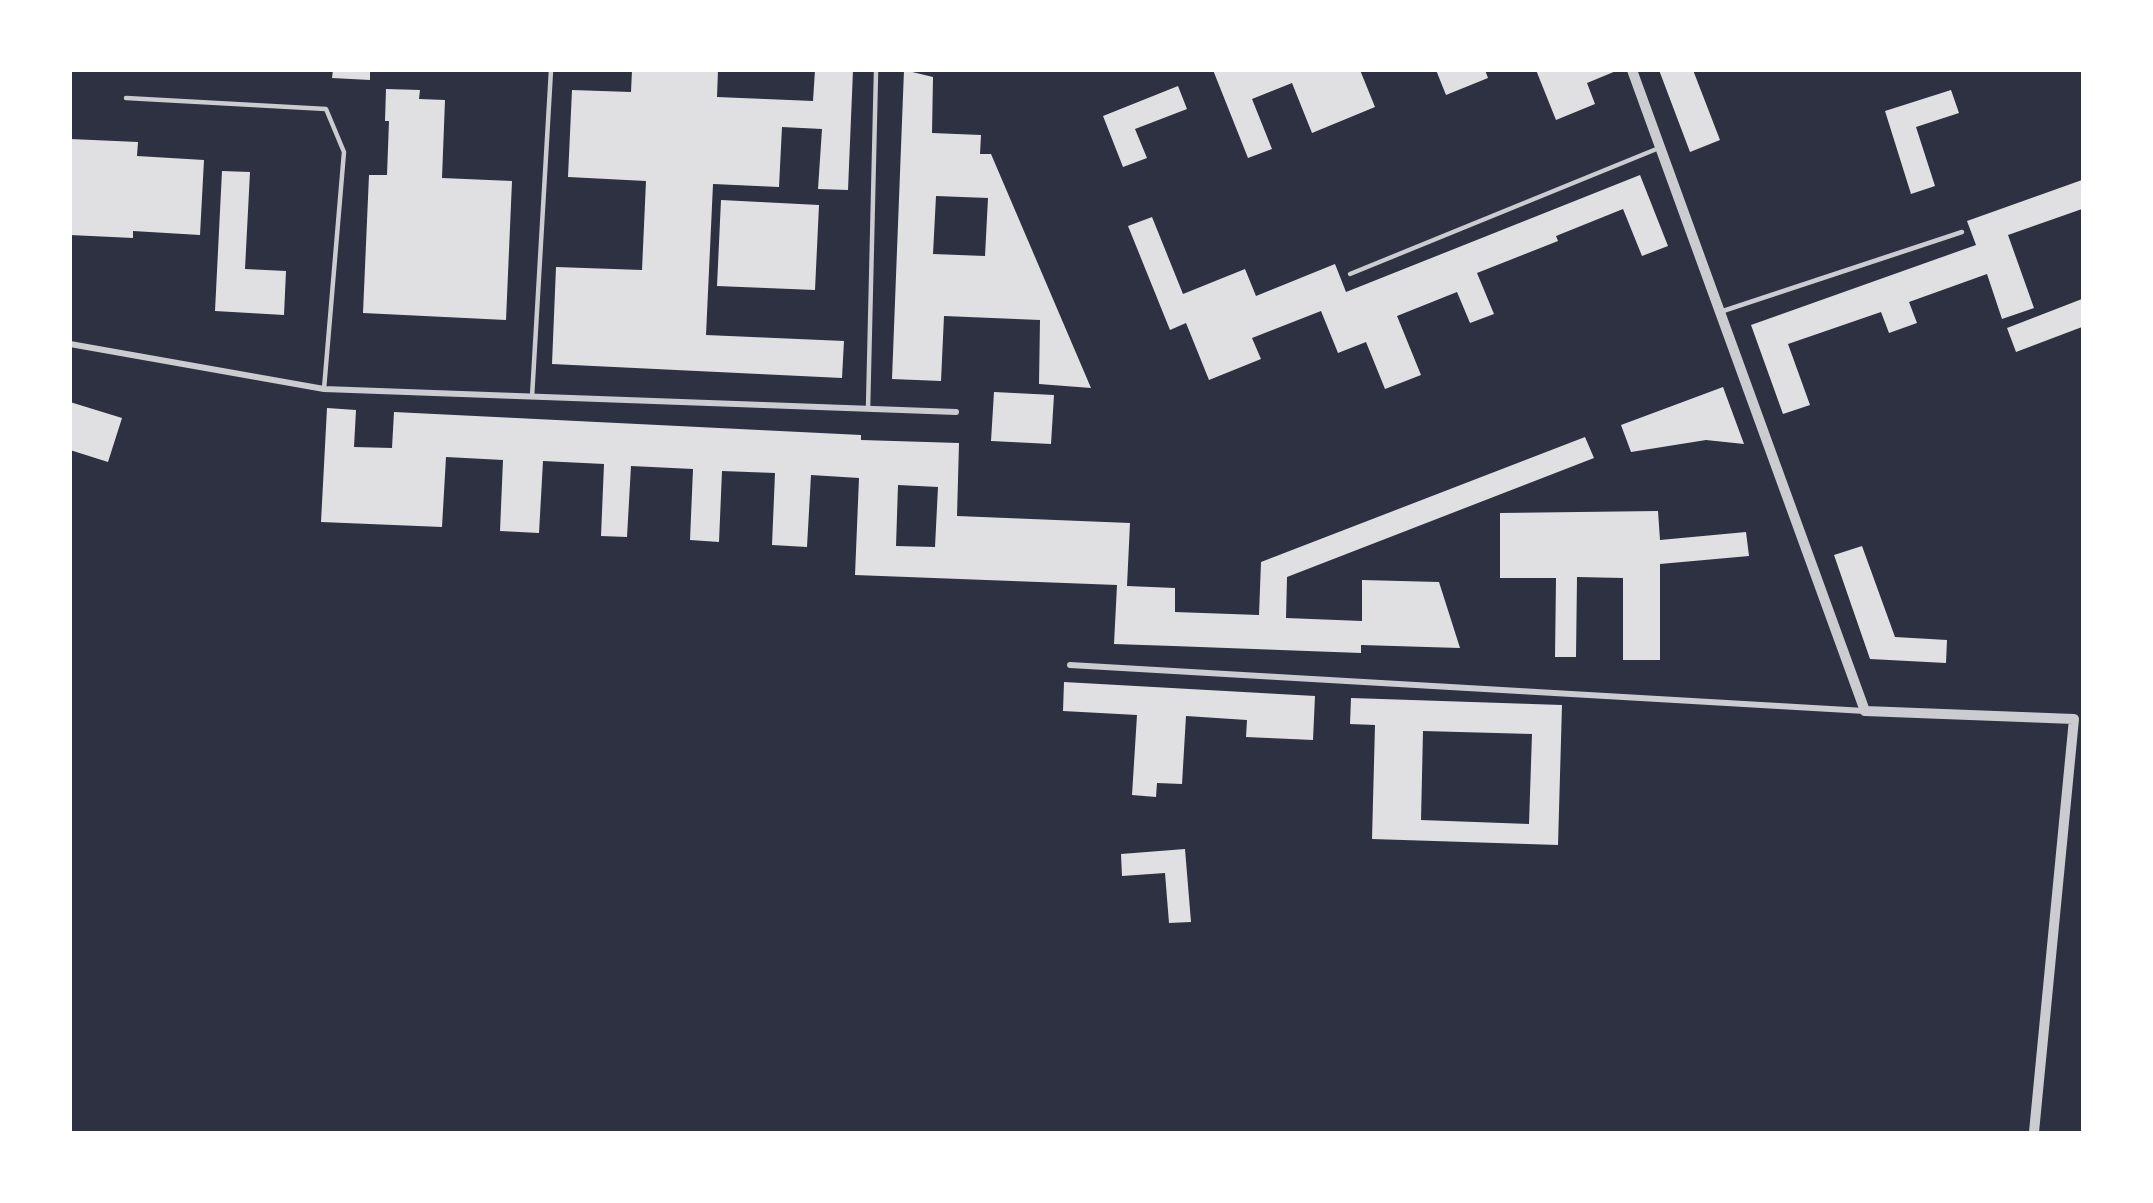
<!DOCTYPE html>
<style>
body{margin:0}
#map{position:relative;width:2153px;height:1203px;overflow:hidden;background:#2d3142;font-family:"PT Sans Narrow",sans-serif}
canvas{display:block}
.frame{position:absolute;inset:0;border:72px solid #fff;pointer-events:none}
</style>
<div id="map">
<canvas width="2153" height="1203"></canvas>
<div class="frame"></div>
</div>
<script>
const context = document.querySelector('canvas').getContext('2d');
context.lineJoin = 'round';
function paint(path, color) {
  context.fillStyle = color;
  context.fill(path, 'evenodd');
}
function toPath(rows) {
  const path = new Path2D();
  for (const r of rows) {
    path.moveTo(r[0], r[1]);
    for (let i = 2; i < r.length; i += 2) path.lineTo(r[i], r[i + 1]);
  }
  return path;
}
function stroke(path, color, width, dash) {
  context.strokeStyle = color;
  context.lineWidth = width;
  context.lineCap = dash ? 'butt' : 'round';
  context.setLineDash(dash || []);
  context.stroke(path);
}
const building = toPath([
 [333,70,370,70,370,80,332,78],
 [632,70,718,70,717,97,813,101,815,70,853,70,848,190,818,189,822,129,782,127,779,187,713,184,706,335,844,341,842,378,552,364,556,267,642,270,646,181,568,177,572,90,631,92],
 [904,70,933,77,932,133,981,135,980,154,991,154,1091,388,1039,384,1040,320,944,316,941,381,892,379],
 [936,196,988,198,985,256,933,254],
 [1213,70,1360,70,1375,107,1312,133,1292,83,1252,99,1272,149,1248,158],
 [1436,70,1485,70,1488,78,1446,95],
 [1536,70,1616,70,1616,71,1587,83,1595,104,1556,120],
 [1659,70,1693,70,1720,140,1690,152],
 [1178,86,1187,109,1135,129,1147,158,1123,167,1103,116],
 [386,89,420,90,419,99,445,100,442,178,512,181,506,320,363,313,369,175,387,175,389,121,385,121],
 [1951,90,1959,113,1916,127,1935,186,1911,194,1885,111],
 [70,139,138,142,137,156,204,160,200,235,133,231,133,238,70,235],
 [222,171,250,172,245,269,286,271,284,315,215,311],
 [1640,175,1668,246,1642,256,1623,209,1556,236,1558,241,1477,273,1494,314,1470,323,1457,292,1397,316,1421,375,1385,389,1366,342,1338,353,1321,311,1252,338,1261,359,1209,380,1186,323,1170,330,1128,226,1152,217,1183,294,1245,269,1256,296,1335,264,1346,292],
 [2082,180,2082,209,2008,235,2034,308,2002,319,1987,274,1909,302,1917,323,1889,333,1881,312,1788,344,1810,405,1783,414,1751,325,1976,245,1967,221],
 [721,200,819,205,815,290,717,286],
 [2082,299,2082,327,2016,352,2007,328],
 [1723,387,1744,444,1706,440,1631,452,1621,425],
 [994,392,1054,395,1051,444,991,441],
 [70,402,122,418,108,462,70,450],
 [327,408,356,410,354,447,392,448,394,412,861,435,861,440,959,443,957,516,1130,523,1127,586,1175,588,1175,612,1259,615,1261,562,1585,437,1594,458,1287,577,1286,618,1362,621,1362,580,1439,582,1460,648,1361,645,1361,653,1173,646,1114,644,1117,585,855,575,859,478,811,475,807,547,772,545,775,473,722,471,719,542,690,540,693,469,631,466,627,537,601,536,604,464,543,461,539,533,500,531,503,460,446,457,442,527,321,522],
 [898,485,938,487,935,547,896,546],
 [1658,511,1660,540,1746,532,1749,556,1660,564,1660,660,1623,660,1623,578,1577,577,1576,657,1555,657,1556,578,1500,578,1500,513],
 [1862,546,1895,637,1947,640,1946,663,1870,659,1834,555],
 [1064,682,1315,696,1313,740,1246,737,1247,720,1186,716,1182,784,1157,783,1156,797,1132,795,1137,715,1063,711],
 [1351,698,1562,705,1558,845,1372,839,1375,725,1350,724],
 [1423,731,1532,734,1529,824,1421,820],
 [1185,849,1191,922,1169,923,1165,873,1122,876,1121,854]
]);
const service = toPath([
 [126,98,326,109,344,152,324,389],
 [1350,274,1659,148],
 [1720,312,1962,232],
 [532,397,551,70],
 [868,409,876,72]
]);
const minor = toPath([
 [70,344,324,389,956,412],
 [1070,665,1865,711]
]);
const tertiary = toPath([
 [1632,70,1865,711,2074,719,2034,1132]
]);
paint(building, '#e0e0e3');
stroke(service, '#caccd0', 4.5);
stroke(minor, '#caccd0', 6);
stroke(tertiary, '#caccd0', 10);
</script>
